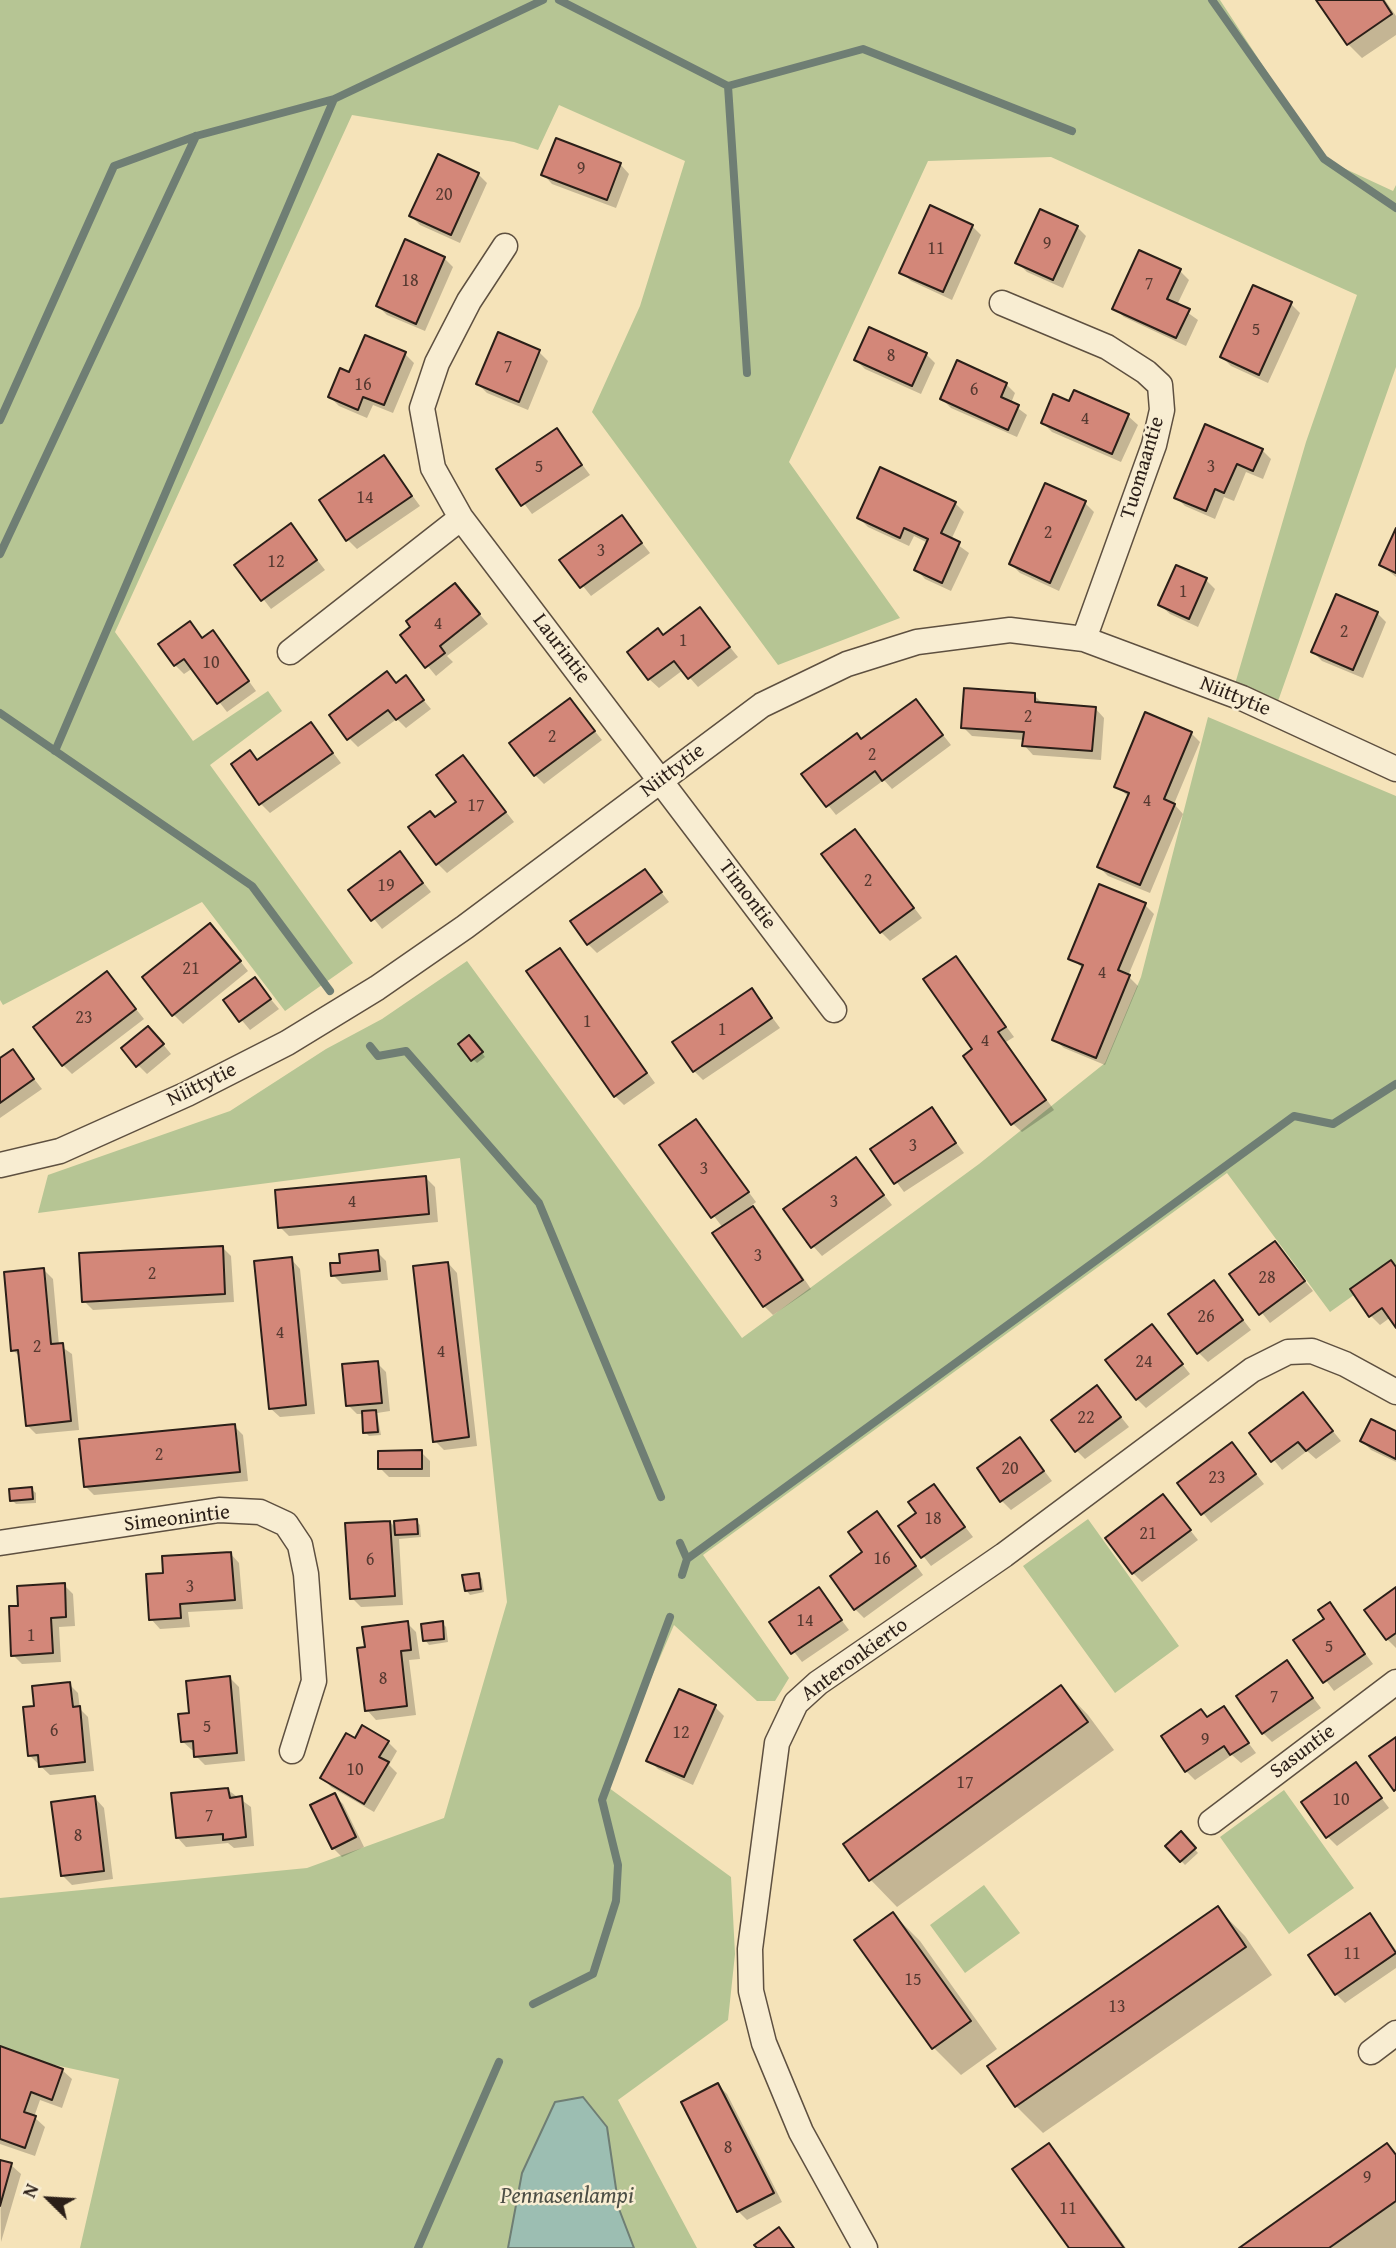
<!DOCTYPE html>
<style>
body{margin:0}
#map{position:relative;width:1396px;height:2248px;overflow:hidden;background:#f5e3b9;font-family:"Gentium Book Plus",serif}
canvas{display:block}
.north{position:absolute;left:14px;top:2164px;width:70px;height:70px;-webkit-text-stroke:5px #f8edd2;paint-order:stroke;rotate:294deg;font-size:19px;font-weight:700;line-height:28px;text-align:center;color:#2b1f18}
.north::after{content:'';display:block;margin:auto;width:24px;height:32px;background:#2b1f18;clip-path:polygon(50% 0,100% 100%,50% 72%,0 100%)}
</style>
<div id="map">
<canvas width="1396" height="2248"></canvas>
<div class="north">N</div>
</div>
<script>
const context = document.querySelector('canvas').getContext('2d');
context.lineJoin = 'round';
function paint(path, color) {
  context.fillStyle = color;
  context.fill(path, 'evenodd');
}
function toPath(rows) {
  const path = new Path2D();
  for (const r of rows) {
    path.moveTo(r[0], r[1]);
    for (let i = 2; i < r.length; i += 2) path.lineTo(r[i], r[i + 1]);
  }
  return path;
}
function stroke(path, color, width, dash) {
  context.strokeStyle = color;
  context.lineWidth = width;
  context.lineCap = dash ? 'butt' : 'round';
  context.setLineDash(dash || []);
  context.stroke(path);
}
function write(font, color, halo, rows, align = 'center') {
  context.font = font + ' "Gentium Book Plus",serif';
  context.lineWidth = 5;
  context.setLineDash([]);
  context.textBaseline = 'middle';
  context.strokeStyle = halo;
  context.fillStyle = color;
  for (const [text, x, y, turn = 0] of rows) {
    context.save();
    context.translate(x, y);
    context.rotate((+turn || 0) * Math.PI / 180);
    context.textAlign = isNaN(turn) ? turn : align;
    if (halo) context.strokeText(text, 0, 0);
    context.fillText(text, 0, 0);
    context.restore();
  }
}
const green = toPath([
 [0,0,1220,0,1324,159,1393,191,1396,185,1396,367,1277,704,1235,684,1306,442,1357,295,1051,157,928,161,789,462,900,618,778,665,592,412,640,306,685,161,559,105,538,150,514,142,352,115,115,632,193,741,268,691,282,711,210,765,353,963,285,1011,202,902,3,1005,0,1000],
 [1208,717,1396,796,1396,1265,1330,1312,1227,1173,703,1555,789,1678,775,1701,757,1701,674,1625,605,1785,731,1877,735,1954,728,2020,618,2100,697,2248,80,2248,119,2079,0,2053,0,1898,307,1868,444,1818,507,1602,460,1158,38,1213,48,1175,230,1111,326,1049,382,1019,467,961,742,1338,979,1164,1105,1063,1141,977],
 [1088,1519,1179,1646,1115,1693,1023,1566],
 [1284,1790,1354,1888,1289,1934,1220,1837],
 [984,1885,1020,1933,965,1973,930,1925]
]);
const water = toPath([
 [583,2097,607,2127,619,2209,634,2248,508,2248,522,2173,555,2102,583,2097]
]);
const shadow = toPath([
 [1318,0,1385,0,1396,16,1396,35,1362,58,1348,44],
 [620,164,629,174,616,208,552,184,543,174],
 [478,174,487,183,460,243,420,225,411,216],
 [972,226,981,235,952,300,911,281,901,272],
 [1077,227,1086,236,1063,288,1027,272,1017,262],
 [444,258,453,267,425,331,387,315,378,306],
 [1180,271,1189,280,1177,305,1198,320,1186,346,1124,317,1114,308],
 [1291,304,1300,313,1268,383,1231,366,1222,357],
 [539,352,548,361,528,410,487,393,478,384],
 [405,354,414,363,393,413,373,405,367,418,339,406,330,397,350,375],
 [926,354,935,363,921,394,865,369,856,360],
 [1006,384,1015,393,1011,403,1027,415,1017,437,951,408,942,399],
 [1075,392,1128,416,1138,425,1121,462,1052,432,1043,423,1070,403],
 [557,431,590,475,532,514,499,470],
 [1262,450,1271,459,1263,479,1246,472,1234,501,1224,497,1215,519,1185,506,1176,497],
 [384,457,420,506,357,549,348,540],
 [1046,485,1085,503,1094,512,1059,591,1020,573,1011,564],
 [955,503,964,512,951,540,969,553,951,591,925,579,916,569,928,543,914,536,909,546,868,527,859,518],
 [622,517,650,553,591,596,562,560],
 [290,525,325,570,271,609,237,565],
 [1396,532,1396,577,1381,565],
 [1206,580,1215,589,1198,627,1170,614,1160,605],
 [455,585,488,624,447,656,453,662,436,676,402,635],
 [699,609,738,657,698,687,683,670,659,688,649,679,664,637],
 [1377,613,1386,622,1363,678,1322,661,1313,652],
 [190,623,204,639,212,633,221,642,256,691,227,712,193,668,184,674,175,665],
 [387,674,397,684,405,678,431,709,406,728,397,719,358,747,349,738],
 [1034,695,1044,705,1095,708,1104,718,1101,760,1033,755,1024,745,1025,740,972,736,963,727],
 [570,700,602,740,544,784,535,775],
 [916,701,951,745,892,789,884,780,836,815,804,775,862,741],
 [311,724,341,763,270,813,261,804,250,753,258,761],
 [1191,733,1200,742,1174,804,1183,814,1150,893,1108,876,1099,867,1129,797,1116,786],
 [463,757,514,822,447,873,438,864,436,819,458,802],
 [855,831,922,918,890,941,881,932],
 [408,863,431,892,382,929,351,890],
 [645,871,669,902,597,953,588,944],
 [1145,905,1154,914,1128,976,1138,986,1105,1065,1064,1048,1054,1039,1084,969,1070,958],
 [219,934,248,971,183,1024,173,1014],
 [560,950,655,1083,624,1105,615,1096],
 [956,958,1014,1037,1006,1042,1054,1110,1022,1132,1012,1123,975,1050],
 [107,973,144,1019,72,1074,63,1065],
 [254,979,279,1009,250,1030,225,1000],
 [752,990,780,1028,703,1080,694,1071],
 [157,1037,171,1054,147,1074,138,1065],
 [473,1041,485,1057,477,1063,473,1059],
 [13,1052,42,1089,0,1118,0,1061],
 [931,1109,964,1153,904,1192,872,1149],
 [696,1121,756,1202,751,1206,762,1217,811,1289,773,1315,764,1306,723,1228,661,1146],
 [856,1159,892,1205,822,1256,813,1246],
 [426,1178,435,1187,438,1222,289,1236,280,1227],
 [1275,1243,1313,1291,1270,1323,1232,1275],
 [222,1247,231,1256,234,1302,93,1310,84,1301],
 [377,1252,386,1261,388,1280,342,1284,333,1275,342,1264],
 [291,1259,300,1269,315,1414,280,1417,270,1408],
 [448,1263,457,1273,477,1446,444,1450,435,1441],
 [1396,1268,1396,1325,1391,1317,1380,1325,1371,1316],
 [44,1270,53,1279,59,1345,72,1354,79,1430,36,1434,27,1425,21,1358,13,1350],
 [1214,1282,1251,1330,1208,1362,1199,1353],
 [1152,1326,1190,1374,1146,1408,1137,1399],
 [377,1363,386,1372,390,1411,377,1413,381,1435,369,1436,365,1432,364,1414,357,1414,348,1405],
 [1097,1387,1129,1427,1085,1459,1076,1450],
 [1303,1394,1341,1441,1316,1459,1307,1451,1282,1470,1252,1433],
 [234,1426,243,1435,248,1481,94,1495,85,1486],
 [1396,1433,1396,1462,1371,1450,1362,1441],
 [1020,1439,1052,1481,1011,1510,1002,1501],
 [1232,1444,1264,1484,1211,1523,1179,1483],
 [421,1452,430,1461,430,1477,389,1477,380,1468],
 [934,1486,973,1537,931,1566,900,1526,918,1514],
 [31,1489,36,1493,36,1503,16,1504,12,1500],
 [1163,1496,1198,1540,1142,1582,1133,1573],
 [877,1513,923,1575,864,1618,855,1609,865,1553],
 [416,1521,420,1525,421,1537,399,1539,403,1605,361,1607,352,1598,390,1522,397,1529],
 [230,1553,239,1563,243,1609,188,1612,190,1627,160,1629,151,1619,165,1574],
 [478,1575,482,1579,484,1592,470,1595,466,1590],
 [64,1585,73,1594,75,1626,59,1627,61,1662,22,1664,13,1655,19,1607],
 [1396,1589,1396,1648,1387,1639],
 [819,1590,849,1630,802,1662,771,1622],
 [1329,1605,1373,1664,1334,1691,1296,1641,1326,1620],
 [407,1623,416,1632,420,1659,409,1660,416,1715,376,1720,367,1710,367,1649],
 [442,1623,446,1627,448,1642,429,1645,425,1640],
 [1287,1663,1321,1708,1272,1742,1263,1733],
 [230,1678,239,1687,245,1761,205,1765,196,1756,196,1750,192,1750,182,1741,191,1714],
 [69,1684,78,1693,80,1709,88,1717,94,1771,50,1775,29,1755,36,1708],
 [1061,1687,1088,1715,1114,1750,897,1907,870,1879],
 [715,1707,724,1716,693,1785,658,1769,649,1760],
 [1223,1709,1256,1753,1241,1763,1232,1755,1195,1780,1186,1771,1201,1711,1209,1719],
 [388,1742,397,1751,389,1765,397,1773,374,1812,331,1787,322,1777],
 [1356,1764,1389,1808,1337,1846,1328,1837],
 [228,1790,251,1807,254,1846,234,1848,228,1843,186,1847,177,1837],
 [334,1795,343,1804,364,1847,342,1857,333,1848],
 [95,1798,104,1808,113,1879,72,1885,62,1875],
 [1181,1834,1198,1853,1185,1865,1167,1846],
 [1218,1909,1245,1936,1272,1975,1043,2133,1016,2106],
 [893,1914,920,1941,997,2049,961,2075,934,2048,856,1940],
 [1370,1915,1396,1950,1396,1968,1345,2003,1336,1994],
 [0,2048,62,2070,72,2079,62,2108,40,2100,34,2117,45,2127,35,2156,0,2144],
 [718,2085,727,2094,782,2202,747,2220,738,2211],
 [1048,2145,1062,2159,1126,2248,1071,2248],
 [1387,2145,1396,2154,1396,2248,1242,2248],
 [0,2162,11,2165,21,2174,1,2242]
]);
const stream = toPath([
 [559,0,728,86,747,373],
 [1212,0,1324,159,1396,208],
 [728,86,863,49,1072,131],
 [0,420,114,166,196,136,334,99],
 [0,554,196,136],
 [0,713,252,886,330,991],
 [55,751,334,99,543,0],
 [370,1046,378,1056,406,1051,539,1203,661,1497],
 [680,1543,687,1559],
 [682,1575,687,1559,1294,1116,1333,1124,1396,1084],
 [533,2004,593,1974,616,1901,618,1865,602,1800,670,1617],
 [418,2248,499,2062]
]);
const building = toPath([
 [1316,0,1383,0,1392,14,1347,45,1316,0],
 [556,138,621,163,607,200,541,175,556,138],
 [438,154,479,173,451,235,409,216,438,154],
 [930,205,973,225,943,292,899,273,930,205],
 [1040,209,1078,226,1053,280,1015,263,1040,209],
 [405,239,445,257,416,324,376,306,405,239],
 [1139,250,1181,269,1167,299,1190,309,1176,338,1112,309,1139,250],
 [1253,285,1292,302,1259,375,1220,357,1253,285],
 [869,327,927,353,912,386,854,360,869,327],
 [498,332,540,350,519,402,476,384,498,332],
 [365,335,406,352,384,405,363,397,358,410,328,397,340,368,349,372,365,335],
 [957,360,1007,383,1001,397,1019,405,1008,430,940,399,957,360],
 [1074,390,1129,414,1112,454,1041,423,1053,394,1069,401,1074,390],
 [1205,424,1263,449,1253,471,1237,464,1224,493,1215,489,1206,511,1174,498,1205,424],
 [557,428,582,465,521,506,496,469,557,428],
 [384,455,412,496,346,541,319,500,384,455],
 [880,467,956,502,941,533,960,542,942,583,914,570,928,539,904,528,900,538,857,518,880,467],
 [1045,483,1086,501,1050,583,1009,564,1045,483],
 [622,515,642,543,580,588,559,560,622,515],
 [291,523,317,560,261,601,234,565,291,523],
 [1396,528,1396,573,1379,565,1396,528],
 [1176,565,1207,578,1189,619,1158,605,1176,565],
 [455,583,480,614,440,646,445,653,425,668,400,635,410,627,406,621,455,583],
 [1336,594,1378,612,1353,670,1311,652,1336,594],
 [700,607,730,647,688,679,674,661,648,680,627,652,658,628,663,635,700,607],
 [190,621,202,638,213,630,249,681,217,704,184,659,174,666,158,644,190,621],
 [387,671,396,683,406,675,424,700,396,720,388,710,347,740,329,715,387,671],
 [964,688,1035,693,1035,702,1096,707,1092,751,1022,746,1024,732,961,728,964,688],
 [570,698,595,731,534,776,509,743,570,698],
 [916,699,943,735,882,781,875,771,826,807,801,774,857,733,861,739,916,699],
 [1145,712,1192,732,1164,799,1175,804,1140,885,1097,867,1129,793,1114,787,1145,712],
 [311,722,333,753,259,805,231,764,250,750,257,760,311,722],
 [463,755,506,812,436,865,408,827,430,811,435,817,456,802,436,775,463,755],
 [855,829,914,908,880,933,821,854,855,829],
 [400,851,423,883,371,921,348,890,400,851],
 [645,869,662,892,587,945,570,921,645,869],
 [1099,884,1146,903,1118,970,1130,975,1096,1058,1052,1040,1083,965,1068,959,1099,884],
 [210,923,241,961,172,1016,142,977,210,923],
 [560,948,647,1073,614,1097,526,971,560,948],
 [956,956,1006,1027,998,1032,1046,1100,1011,1125,963,1056,972,1049,923,979,956,956],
 [107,971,136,1009,62,1066,33,1027,107,971],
 [255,977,271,999,239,1022,223,1000,255,977],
 [752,988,772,1018,693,1072,672,1042,752,988],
 [148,1026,164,1044,136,1067,121,1048,148,1026],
 [469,1035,483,1052,471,1061,458,1044,469,1035],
 [13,1049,34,1079,0,1103,0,1058,13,1049],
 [932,1107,956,1143,894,1184,870,1149,932,1107],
 [696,1119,749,1192,711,1218,659,1145,696,1119],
 [856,1157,884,1195,811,1248,783,1209,856,1157],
 [426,1176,429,1214,278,1228,275,1190,426,1176],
 [753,1206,803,1280,763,1307,712,1233,753,1206],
 [1275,1241,1305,1281,1259,1315,1229,1274,1275,1241],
 [223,1246,225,1294,82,1302,79,1253,223,1246],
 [378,1250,380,1271,331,1276,330,1263,340,1263,339,1254,378,1250],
 [292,1257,306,1405,269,1409,254,1261,292,1257],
 [1391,1260,1396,1267,1396,1328,1382,1308,1369,1317,1350,1289,1391,1260],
 [448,1262,469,1437,433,1442,413,1266,448,1262],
 [44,1268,51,1344,63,1343,71,1421,26,1426,18,1350,11,1351,4,1272,44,1268],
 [1214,1280,1243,1320,1197,1354,1168,1314,1214,1280],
 [1152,1324,1183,1364,1136,1400,1105,1360,1152,1324],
 [378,1361,382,1403,346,1406,342,1364,378,1361],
 [1097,1385,1121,1417,1075,1452,1051,1420,1097,1385],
 [1303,1392,1333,1431,1306,1451,1298,1442,1271,1462,1249,1433,1303,1392],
 [376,1410,378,1432,363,1433,362,1411,376,1410],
 [1371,1419,1396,1431,1396,1459,1360,1441,1371,1419],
 [235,1424,240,1472,84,1487,79,1439,235,1424],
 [1020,1437,1044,1471,1000,1502,977,1468,1020,1437],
 [1232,1442,1256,1474,1201,1515,1177,1483,1232,1442],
 [422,1450,422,1469,378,1469,378,1451,422,1450],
 [934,1484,965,1527,921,1558,898,1526,916,1513,908,1502,934,1484],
 [32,1487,33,1499,10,1501,9,1489,32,1487],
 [1163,1494,1191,1530,1132,1574,1105,1538,1163,1494],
 [877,1511,916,1566,854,1610,830,1576,862,1552,848,1532,877,1511],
 [417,1519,418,1534,395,1535,394,1521,417,1519],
 [390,1521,395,1596,350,1599,345,1523,390,1521],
 [231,1552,235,1600,180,1604,181,1618,149,1620,146,1574,163,1573,162,1556,231,1552],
 [479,1573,481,1589,465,1591,462,1575,479,1573],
 [65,1583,66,1617,51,1618,53,1653,11,1656,9,1606,18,1606,17,1586,65,1583],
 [819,1587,842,1620,791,1654,769,1622,819,1587],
 [1396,1587,1396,1633,1386,1640,1364,1610,1396,1587],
 [1330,1602,1365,1654,1323,1683,1293,1640,1324,1619,1318,1610,1330,1602],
 [408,1621,411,1650,401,1651,407,1706,365,1711,357,1648,365,1647,362,1627,408,1621],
 [443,1621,444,1639,423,1641,421,1624,443,1621],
 [1287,1660,1313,1698,1262,1734,1236,1696,1287,1660],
 [230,1676,237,1753,194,1757,193,1741,181,1742,178,1714,189,1713,186,1681,230,1676],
 [70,1682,73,1707,80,1706,85,1762,39,1767,38,1755,28,1756,23,1707,34,1706,32,1686,70,1682],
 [1061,1685,1088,1722,869,1881,843,1844,1061,1685],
 [679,1689,716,1705,684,1777,646,1761,679,1689],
 [1224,1706,1249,1743,1230,1755,1224,1746,1185,1772,1161,1736,1201,1709,1207,1717,1224,1706],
 [362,1725,389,1741,379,1757,389,1762,364,1804,320,1778,346,1733,355,1738,362,1725],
 [1396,1737,1396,1789,1394,1791,1369,1756,1396,1737],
 [1356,1762,1382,1798,1326,1838,1301,1802,1356,1762],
 [228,1788,230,1798,242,1796,246,1837,223,1840,223,1834,176,1838,171,1793,228,1788],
 [335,1793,356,1837,332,1849,310,1805,335,1793],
 [95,1796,104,1871,61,1876,51,1802,95,1796],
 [1181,1831,1196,1848,1180,1862,1165,1846,1181,1831],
 [1218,1906,1246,1947,1015,2107,987,2066,1218,1906],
 [893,1912,971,2021,932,2049,854,1940,893,1912],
 [1370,1913,1396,1953,1335,1995,1308,1955,1370,1913],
 [0,2046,63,2069,52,2100,31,2092,24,2112,36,2116,25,2148,0,2139,0,2046],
 [718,2083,774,2193,737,2212,681,2102,718,2083],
 [1049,2143,1124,2248,1069,2248,1012,2169,1049,2143],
 [1387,2143,1396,2155,1396,2201,1329,2248,1239,2248,1387,2143],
 [0,2160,12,2163,0,2206,0,2160],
 [779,2227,794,2248,757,2248,754,2245,779,2227]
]);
const minor = toPath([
 [505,246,469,301,437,363,422,408,433,468,461,518,834,1010],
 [1002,303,1107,347,1146,372,1160,385,1162,410,1154,445,1084,639],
 [290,652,461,518],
 [0,1165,60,1151,187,1094,287,1043,377,988,465,927,762,705,847,664,917,642,1010,630,1084,639,1242,698,1396,769],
 [0,1543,219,1510,260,1512,286,1524,300,1545,306,1574,314,1681,292,1751],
 [1211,1822,1396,1682],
 [1371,2052,1396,2033],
 [865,2248,801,2132,764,2043,751,1991,750,1949,777,1743,796,1703,818,1683,1004,1555,1252,1370,1288,1352,1312,1351,1345,1364,1396,1392]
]);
const numberNames = [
 ["9",581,169],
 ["20",444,195],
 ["9",1047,244],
 ["11",936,249],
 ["18",410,281],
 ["7",1149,284],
 ["5",1256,330],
 ["8",891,356],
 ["7",508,367],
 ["16",363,385],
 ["6",974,390],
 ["4",1085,419],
 ["5",539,467],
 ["3",1211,467],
 ["14",365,498],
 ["2",1048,533],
 ["3",601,551],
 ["12",276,562],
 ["1",1183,592],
 ["4",438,624],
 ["2",1344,632],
 ["1",683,641],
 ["10",211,663],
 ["2",1028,717],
 ["2",552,737],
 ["2",872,755],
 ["4",1147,801],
 ["17",476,806],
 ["2",868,881],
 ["19",386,886],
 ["21",191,969],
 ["4",1102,973],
 ["23",84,1018],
 ["1",587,1022],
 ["1",722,1030],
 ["4",985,1041],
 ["3",913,1146],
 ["3",704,1169],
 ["4",352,1202],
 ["3",834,1202],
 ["3",758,1256],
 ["2",152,1274],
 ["28",1267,1278],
 ["26",1206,1317],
 ["4",280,1333],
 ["2",37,1347],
 ["4",441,1352],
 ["24",1144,1362],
 ["22",1086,1418],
 ["2",159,1455],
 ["20",1010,1469],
 ["23",1217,1478],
 ["18",933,1519],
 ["21",1148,1534],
 ["16",882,1559],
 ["6",370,1560],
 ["3",190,1587],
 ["14",805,1621],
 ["1",31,1636],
 ["5",1329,1647],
 ["8",383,1679],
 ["7",1274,1697],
 ["5",207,1727],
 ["6",54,1731],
 ["12",681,1733],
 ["9",1205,1740],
 ["10",355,1770],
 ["17",965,1783],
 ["10",1341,1800],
 ["7",209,1816],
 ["8",78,1836],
 ["11",1352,1954],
 ["15",913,1980],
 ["13",1117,2007],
 ["8",728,2148],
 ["9",1367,2178],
 ["11",1068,2209]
];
const streetNames = [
 ["Tuomaantie",1143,468,-73],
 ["Laurintie",561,649,53],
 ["Niittytie",1235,697,22],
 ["Niittytie",673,771,-37],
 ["Timontie",747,895,53],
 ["Niittytie",202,1085,-26],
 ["Simeonintie",177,1519,-7],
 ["Anteronkierto",855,1660,-36],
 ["Sasuntie",1303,1752,-37]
];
const waterNames = [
 ["Pennasenlampi",567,2197]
];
paint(green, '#b6c594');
paint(water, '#9cbeb2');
stroke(water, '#6f7e74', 2);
paint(shadow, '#0003');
stroke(stream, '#6f7e74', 8);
paint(building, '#d38779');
stroke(building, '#2b1f18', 2);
stroke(minor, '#5e5040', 27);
stroke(minor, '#f8edd2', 24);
write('18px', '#553930', null, numberNames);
write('21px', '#2b1f18', '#f8edd2', streetNames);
write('italic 23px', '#4d4f46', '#f8edd2', waterNames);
</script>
